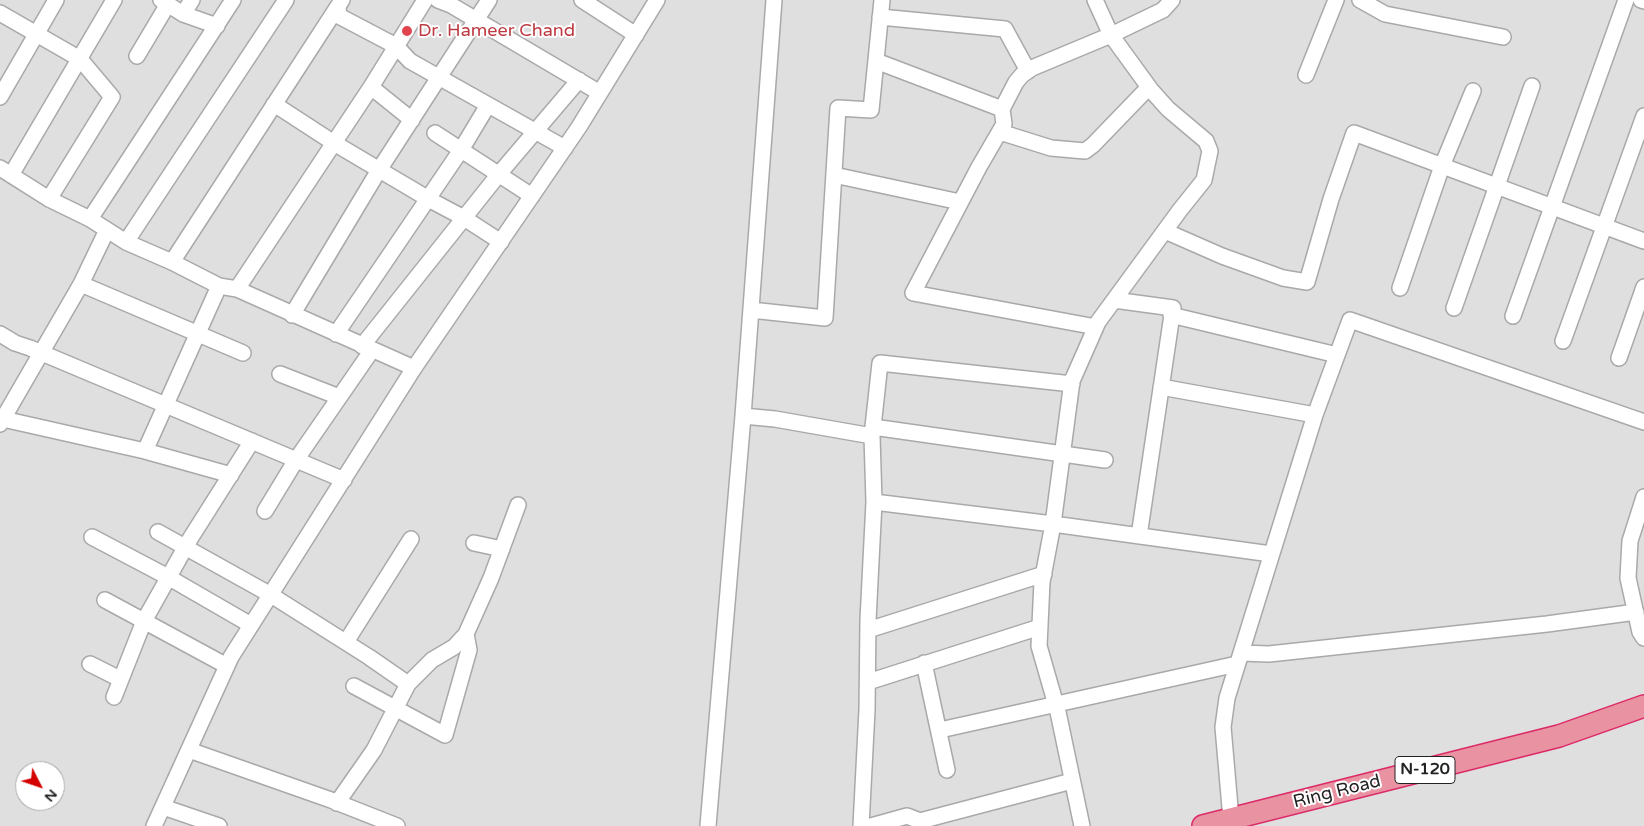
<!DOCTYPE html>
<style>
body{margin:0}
#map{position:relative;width:1644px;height:826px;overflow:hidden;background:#f2efe9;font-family:"Varela Round",sans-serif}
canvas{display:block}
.north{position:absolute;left:15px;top:761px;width:50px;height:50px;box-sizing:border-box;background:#fff;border:1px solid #a7a7a7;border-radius:50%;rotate:131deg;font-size:14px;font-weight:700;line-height:20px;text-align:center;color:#222}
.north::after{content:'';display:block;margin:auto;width:18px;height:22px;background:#d40000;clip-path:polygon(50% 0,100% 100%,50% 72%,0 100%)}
</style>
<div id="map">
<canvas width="1644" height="826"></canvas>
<div class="north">N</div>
</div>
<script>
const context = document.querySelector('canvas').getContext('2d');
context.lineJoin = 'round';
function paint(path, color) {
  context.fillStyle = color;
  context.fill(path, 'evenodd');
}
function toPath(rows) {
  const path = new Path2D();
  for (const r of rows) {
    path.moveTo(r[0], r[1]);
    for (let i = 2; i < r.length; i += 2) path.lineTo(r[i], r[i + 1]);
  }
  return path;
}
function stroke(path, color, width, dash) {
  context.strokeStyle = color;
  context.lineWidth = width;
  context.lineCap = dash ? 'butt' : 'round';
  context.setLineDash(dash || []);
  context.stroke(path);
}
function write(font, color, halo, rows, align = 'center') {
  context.font = font + ' "Varela Round",sans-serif';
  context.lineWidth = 4;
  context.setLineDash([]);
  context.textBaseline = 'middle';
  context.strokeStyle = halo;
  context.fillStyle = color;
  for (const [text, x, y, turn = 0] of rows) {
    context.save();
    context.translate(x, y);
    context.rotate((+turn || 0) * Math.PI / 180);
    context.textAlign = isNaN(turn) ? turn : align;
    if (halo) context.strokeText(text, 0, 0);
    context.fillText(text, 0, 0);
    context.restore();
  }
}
const residential = toPath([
 [0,0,1644,0,1644,826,0,826],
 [25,771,55,771,55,801,25,801]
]);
const minor = toPath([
 [161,0,183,14,217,26],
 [438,0,451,5,600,93],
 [582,0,636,35],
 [1095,0,1111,35,1151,90,1168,109,1206,141,1210,151,1204,180,1180,210,1098,322,1072,381,1053,524,1271,554],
 [1360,0,1385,14,1503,37],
 [1641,0,1644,1],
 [338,7,339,16,396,46,410,61,565,148],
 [0,13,80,59,112,97,49,199],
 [183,14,192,0],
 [880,17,1005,29,1028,71],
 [137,56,168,4],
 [876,61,1002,109],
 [1306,75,1336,0],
 [371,87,412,120],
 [0,97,56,0],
 [274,104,334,143,432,201,464,218,501,242],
 [1000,132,1051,148,1085,151,1093,145,1149,87],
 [435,133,532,196],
 [0,168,49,199,90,219,126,242,172,262,219,286,237,289,414,368],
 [11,175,114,0],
 [834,175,960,202],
 [90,219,233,0],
 [1165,231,1222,256,1283,278,1307,282,1331,199,1354,133,1644,241],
 [126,242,286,0],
 [172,262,342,0],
 [81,284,243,353],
 [1400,288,1442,166,1473,91],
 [237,289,371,87,425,0],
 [1114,300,1173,308,1139,536],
 [1454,308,1532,86],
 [751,310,825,318,838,108,871,110,882,0],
 [292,315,379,170,489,0],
 [1171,315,1337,355],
 [1513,316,1626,0],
 [1096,327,913,293,979,167,1004,124,1002,109,1016,82,1022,75,1032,68,1111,35,1163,10,1172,0],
 [0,334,15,343,30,348,344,480],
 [336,334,461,150,488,105],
 [1563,341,1644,116],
 [362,346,499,174,579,80],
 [1619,358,1644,287],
 [280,374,339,397],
 [1161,387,1315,415],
 [743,416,775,419,872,436],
 [3,419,145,451,231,475],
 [0,424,81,284,107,230],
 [873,427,1105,460],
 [145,451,219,286],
 [1644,497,1630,541,1628,578,1640,632,1644,638],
 [874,502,1053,524,1042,582,1039,646,1058,712,1082,826],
 [265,511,296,460,372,350],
 [158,532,271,595,369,657,408,684],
 [92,537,168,577,251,625],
 [474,543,502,549],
 [105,600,227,666],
 [868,630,1044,574],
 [346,642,411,539],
 [1241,653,1269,654,1547,624,1636,612],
 [924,663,947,770],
 [90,664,120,679],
 [868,682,1040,627],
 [354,686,445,735,469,650,466,634],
 [114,697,144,621,190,539,252,441],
 [940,730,1237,664],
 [189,750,331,800,397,826],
 [337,803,374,750,408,684,432,660,454,647,466,634,491,578,518,505],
 [163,807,219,826],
 [1231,819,1223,727,1227,698,1315,415,1350,320,1644,422],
 [154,826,231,657,414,368,579,127,657,0],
 [708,826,743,416,774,0],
 [861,826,867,710,868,620,874,502,872,436,880,363,1072,384],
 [871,826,907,816,920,821,1072,781]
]);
const highway = toPath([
 [1203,826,1559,736,1644,706]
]);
const markers = [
 [407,31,6,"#e0444e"]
];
const shields = [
 [1425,770,60]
];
const shieldNames = [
 ["N-120",1425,770]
];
const healthNames = [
 ["Dr. Hameer Chand",418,31]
];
const streetNames = [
 ["Ring Road",1337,792,-14]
];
paint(residential, '#e0dfdf');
stroke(minor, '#a9a9a9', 18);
stroke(highway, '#dc2a67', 24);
stroke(minor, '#fff', 15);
stroke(highway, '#e892a2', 21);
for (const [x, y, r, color] of markers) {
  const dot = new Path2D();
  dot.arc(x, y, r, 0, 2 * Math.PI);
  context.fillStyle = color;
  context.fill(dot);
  stroke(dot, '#fff', 2);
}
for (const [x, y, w] of shields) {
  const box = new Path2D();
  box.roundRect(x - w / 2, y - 13.5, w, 27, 4);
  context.fillStyle = '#fff';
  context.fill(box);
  stroke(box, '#222', 1);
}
write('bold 16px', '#222', null, shieldNames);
write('18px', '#be3a42', '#fff', healthNames, 'left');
write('18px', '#222', '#fff', streetNames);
</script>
